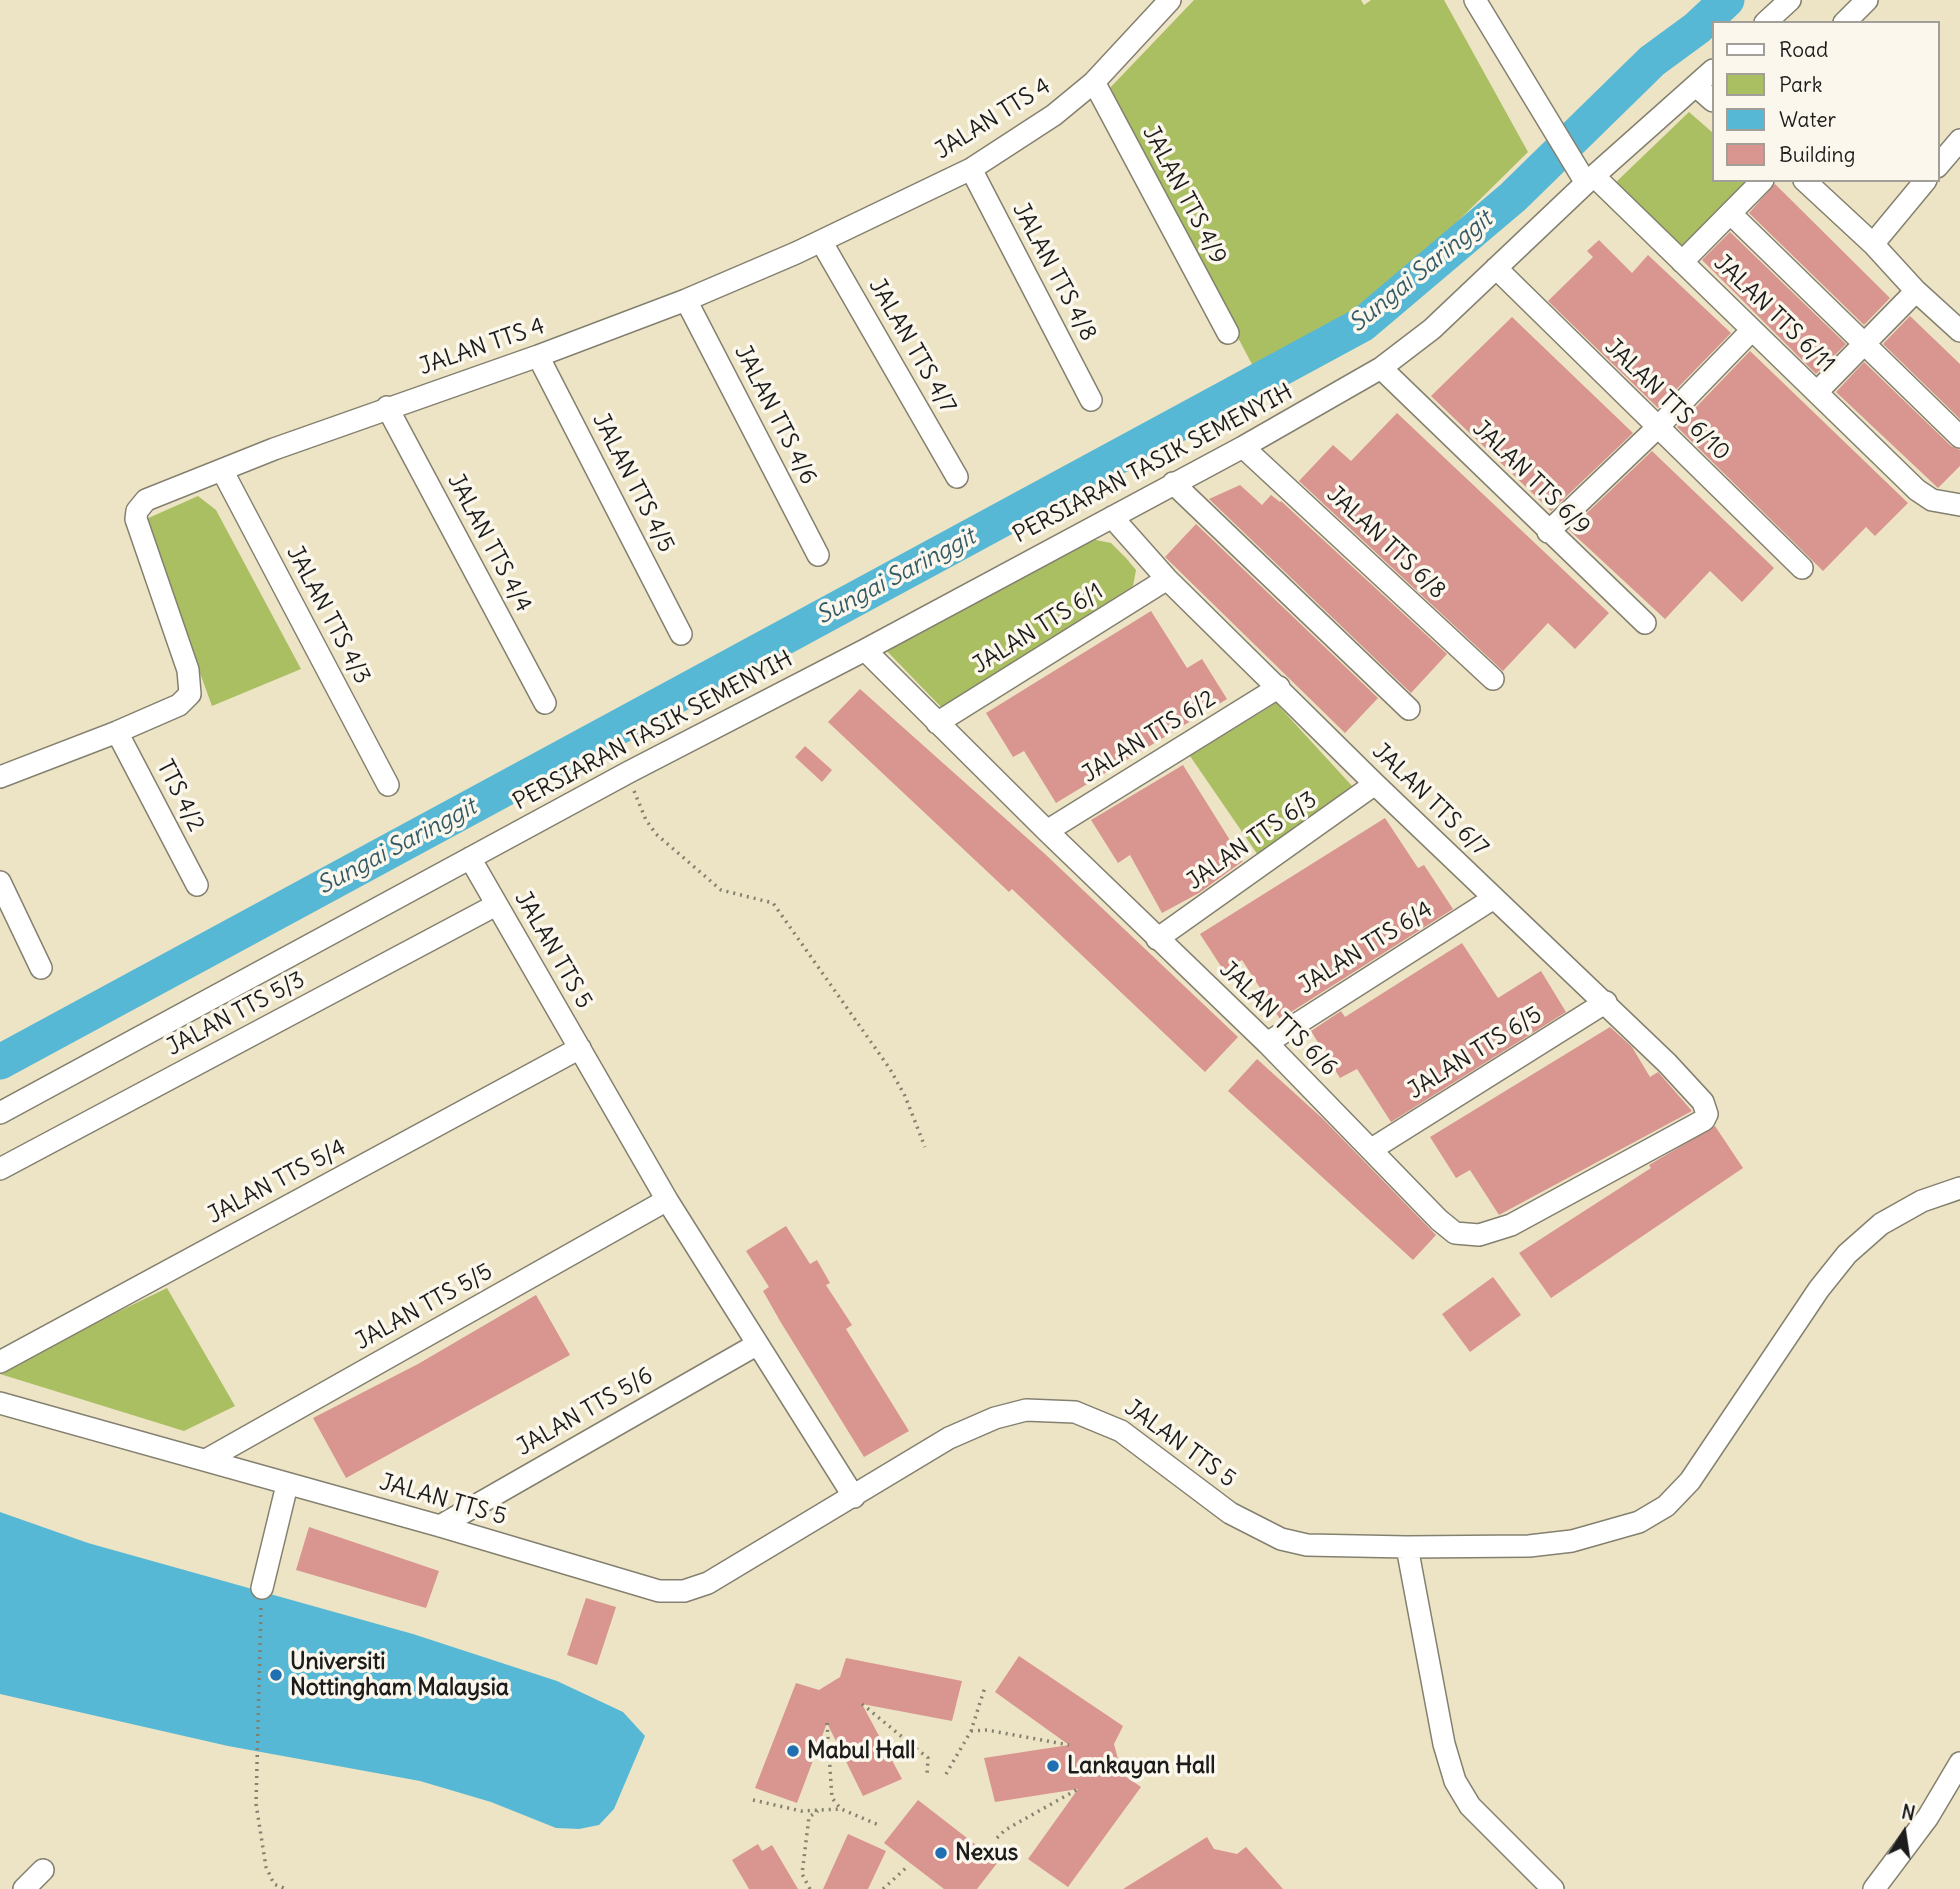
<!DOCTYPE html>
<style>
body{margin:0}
#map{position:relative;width:1960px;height:1889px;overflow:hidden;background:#ede4c5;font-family:Delius,sans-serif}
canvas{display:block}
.legend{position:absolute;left:1712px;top:21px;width:228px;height:161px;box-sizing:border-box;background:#fbf7ec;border:2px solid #a29f99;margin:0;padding:9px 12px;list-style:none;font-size:21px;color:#1c1c1c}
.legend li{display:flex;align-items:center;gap:14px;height:35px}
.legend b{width:35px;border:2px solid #a29f99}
.north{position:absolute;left:1869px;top:1798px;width:70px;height:70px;-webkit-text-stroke:5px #fbf7ec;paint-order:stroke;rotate:12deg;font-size:19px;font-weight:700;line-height:28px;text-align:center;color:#1c1c1c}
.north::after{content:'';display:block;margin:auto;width:24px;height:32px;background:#1c1c1c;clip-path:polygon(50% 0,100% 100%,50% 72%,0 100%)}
</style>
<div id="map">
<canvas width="1960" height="1889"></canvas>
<ul class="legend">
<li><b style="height:9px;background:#fff"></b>Road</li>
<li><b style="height:19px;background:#aabe62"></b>Park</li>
<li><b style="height:19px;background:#57b8d6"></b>Water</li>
<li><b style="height:19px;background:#d9958f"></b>Building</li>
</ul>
<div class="north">N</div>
</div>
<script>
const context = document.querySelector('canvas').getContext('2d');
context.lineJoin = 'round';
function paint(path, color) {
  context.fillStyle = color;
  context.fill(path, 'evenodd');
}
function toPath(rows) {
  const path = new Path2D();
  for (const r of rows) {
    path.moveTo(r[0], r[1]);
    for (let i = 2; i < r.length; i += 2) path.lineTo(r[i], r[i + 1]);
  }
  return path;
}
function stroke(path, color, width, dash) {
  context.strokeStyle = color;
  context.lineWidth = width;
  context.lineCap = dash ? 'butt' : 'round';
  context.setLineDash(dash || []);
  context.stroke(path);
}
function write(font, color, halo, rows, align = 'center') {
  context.font = font + ' Delius,sans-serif';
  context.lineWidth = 7;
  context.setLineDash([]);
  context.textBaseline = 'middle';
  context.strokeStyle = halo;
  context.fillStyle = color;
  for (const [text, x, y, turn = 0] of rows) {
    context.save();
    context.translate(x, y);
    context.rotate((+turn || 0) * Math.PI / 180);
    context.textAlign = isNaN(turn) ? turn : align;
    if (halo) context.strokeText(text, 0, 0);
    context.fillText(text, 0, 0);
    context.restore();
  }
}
const green = toPath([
 [1194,0,1361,0,1364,5,1371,0,1444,0,1528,152,1377,301,1254,368,1107,91],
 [1689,112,1713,133,1713,180,1752,180,1684,249,1614,184],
 [198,496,216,510,301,669,212,706,144,520],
 [1091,539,1111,543,1126,558,1136,570,1133,586,943,709,880,644],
 [1276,703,1353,787,1260,858,1190,756],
 [167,1288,235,1406,184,1431,0,1374,0,1369]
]);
const water = toPath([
 [0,1512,88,1543,413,1634,557,1681,623,1712,645,1736,614,1809,599,1825,579,1829,556,1828,491,1802,420,1781,228,1746,0,1694]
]);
const river = toPath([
 [0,1062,1363,324,1513,197,1652,61,1697,28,1727,0]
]);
const building = toPath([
 [1775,184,1890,298,1864,325,1749,213],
 [1730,232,1846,344,1816,374,1702,260],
 [1599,240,1632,273,1648,255,1731,333,1658,408,1548,301,1593,257,1587,251],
 [1910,316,1960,364,1960,419,1883,344],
 [1512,317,1633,433,1551,511,1431,396],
 [1750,351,1908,503,1875,536,1866,527,1823,571,1677,427],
 [1864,362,1951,446,1960,450,1960,466,1938,488,1836,392],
 [1397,413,1609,613,1575,649,1548,623,1503,671,1299,481,1333,445,1351,461],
 [1652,451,1774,568,1742,602,1710,571,1665,619,1569,530],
 [1240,485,1262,505,1271,495,1280,502,1281,501,1447,654,1411,693,1209,499],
 [1196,524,1378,698,1345,733,1165,557],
 [1151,611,1187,668,1202,659,1227,699,1056,803,1024,751,1013,757,986,713],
 [860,689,1045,854,1238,1037,1205,1072,1012,889,1009,892,828,722],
 [805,746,832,770,822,782,795,757],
 [1183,765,1243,861,1199,893,1162,913,1130,855,1118,863,1091,820],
 [1385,818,1418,868,1424,865,1453,909,1280,1019,1242,960,1224,971,1200,934],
 [1462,943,1498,998,1541,971,1566,1012,1391,1122,1357,1069,1340,1078,1311,1031,1341,1011,1345,1017],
 [1610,1027,1632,1047,1650,1077,1658,1072,1692,1111,1499,1215,1470,1170,1456,1178,1430,1137],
 [1257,1059,1323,1119,1436,1235,1413,1260,1228,1091],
 [1715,1126,1743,1168,1551,1298,1519,1253,1651,1168,1649,1165],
 [786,1226,810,1264,817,1260,830,1283,826,1285,852,1325,846,1329,909,1431,864,1457,780,1321,763,1291,769,1287,746,1251],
 [1493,1277,1521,1315,1470,1352,1442,1314],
 [536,1295,570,1355,346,1478,313,1418,418,1364],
 [309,1527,439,1571,426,1608,296,1570],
 [586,1598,616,1607,597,1665,567,1655],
 [1019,1656,1123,1726,1114,1744,1122,1774,1141,1787,1068,1887,1028,1859,1078,1789,995,1802,984,1758,1069,1745,995,1692],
 [846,1658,962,1681,952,1721,862,1704,902,1779,863,1796,827,1723,797,1803,755,1788,796,1683,819,1690,840,1677],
 [918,1800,998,1862,977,1889,944,1889,884,1843],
 [848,1834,886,1851,868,1889,823,1889],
 [1207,1837,1214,1849,1237,1854,1246,1847,1283,1889,1123,1889],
 [758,1844,762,1851,772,1845,798,1889,749,1889,732,1860]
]);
const path = toPath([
 [634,791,646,820,656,834,721,890,773,903,890,1069,905,1096,925,1147],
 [261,1608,256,1804,266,1867,274,1884,286,1889],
 [862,1704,928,1758,927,1775],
 [827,1723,832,1798,841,1809],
 [971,1731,987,1730,1069,1745],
 [946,1774,971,1731,985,1687],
 [753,1800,801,1811,841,1809,879,1825],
 [997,1838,1005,1830,1078,1789],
 [810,1889,802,1874,809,1817,818,1811],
 [883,1889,907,1867]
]);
const minor = toPath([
 [1475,0,1586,183],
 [1765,23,1790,0],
 [1844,23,1867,0],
 [1094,82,1228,333],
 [1696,86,1713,101],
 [1937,167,1960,140],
 [971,169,1091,400],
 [1594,176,1917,490,1932,500,1960,505],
 [1804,180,1873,244,1916,291,1960,331],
 [1731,214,1960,437],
 [821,241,957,477],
 [1873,244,1926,180],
 [1682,262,1763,180],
 [1496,268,1802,568],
 [686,300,818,555],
 [538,356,681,634],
 [1381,368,1645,623],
 [1817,392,1916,291],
 [387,407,545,703],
 [1243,447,1493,679],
 [222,470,388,785],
 [1173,483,1409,709],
 [1548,532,1658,427,1752,330],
 [865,650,1047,831,1267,1043,1439,1220,1455,1233,1479,1235,1511,1225,1704,1120,1707,1114,1703,1102,1667,1063,1375,784,1167,579,1112,517],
 [937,723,1167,579],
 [117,732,197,885],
 [0,777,117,732,179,705,190,694,188,670,136,519,137,511,146,500,274,449,538,356,686,300,796,253,971,169,1054,115,1094,82,1170,0],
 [1047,831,1279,687],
 [470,858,667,1200,854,1497],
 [0,882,41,968],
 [1157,939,1375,784],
 [1267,1043,1494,898],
 [0,1113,629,772,865,650,1243,447,1381,368,1432,329,1586,183,1713,70],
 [1372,1149,1606,1002],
 [0,1169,496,905],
 [0,1362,580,1048],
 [0,1403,440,1526,659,1591,684,1591,708,1583,949,1438,995,1418,1026,1410,1075,1412,1121,1431,1230,1513,1281,1539,1307,1545,1407,1547,1529,1546,1572,1541,1639,1522,1666,1506,1690,1481,1819,1289,1847,1254,1881,1224,1922,1201,1960,1188],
 [206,1460,667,1200],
 [440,1526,756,1345],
 [1407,1547,1444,1744,1455,1781,1470,1806,1553,1889],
 [262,1588,287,1485],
 [24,1889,43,1870],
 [1874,1889,1928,1817,1960,1763]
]);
const markers = [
 [276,1675,7,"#1f6fb2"],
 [793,1751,7,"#1f6fb2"],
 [1053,1766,7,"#1f6fb2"],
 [941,1853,7,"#1f6fb2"]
];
const streetNames = [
 ["JALAN TTS 4",993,119,-32],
 ["JALAN TTS 4/9",1184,195,62],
 ["JALAN TTS 4/8",1054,272,62],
 ["JALAN TTS 6/11",1774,314,44],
 ["JALAN TTS 4/7",912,346,60],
 ["JALAN TTS 4",482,347,-19],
 ["JALAN TTS 6/10",1667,400,44],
 ["JALAN TTS 4/6",775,415,63],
 ["PERSIARAN TASIK SEMENYIH",1153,464,-28],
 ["JALAN TTS 6/9",1531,478,44],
 ["JALAN TTS 4/5",633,483,63],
 ["JALAN TTS 4/4",489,543,62],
 ["JALAN TTS 6/8",1386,543,43],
 ["JALAN TTS 4/3",328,615,62],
 ["JALAN TTS 6/1",1038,629,-32],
 ["PERSIARAN TASIK SEMENYIH",653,731,-28],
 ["JALAN TTS 6/2",1149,737,-32],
 ["TTS 4/2",180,796,63],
 ["JALAN TTS 6/7",1430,800,44],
 ["JALAN TTS 6/3",1252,841,-35],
 ["JALAN TTS 6/4",1366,948,-32],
 ["JALAN TTS 5",553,950,60],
 ["JALAN TTS 5/3",236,1014,-28],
 ["JALAN TTS 6/6",1278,1019,44],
 ["JALAN TTS 6/5",1475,1053,-32],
 ["JALAN TTS 5/4",277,1182,-28],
 ["JALAN TTS 5/5",424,1307,-29],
 ["JALAN TTS 5/6",585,1412,-30],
 ["JALAN TTS 5",1180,1444,36],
 ["JALAN TTS 5",443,1500,16]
];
const poiNames = [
 ["Universiti",290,1662],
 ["Nottingham Malaysia",290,1688],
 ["Mabul Hall",807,1751],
 ["Lankayan Hall",1067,1766],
 ["Nexus",955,1853]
];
const waterNames = [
 ["Sungai Saringgit",1421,272,-39],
 ["Sungai Saringgit",896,577,-28],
 ["Sungai Saringgit",397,847,-28]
];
paint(green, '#aabe62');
paint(water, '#57b8d6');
stroke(river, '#57b8d6', 35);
paint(building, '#d9958f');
stroke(minor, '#848070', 24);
stroke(path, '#848070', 3.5, [2, 5]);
stroke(minor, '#fff', 21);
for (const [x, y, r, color] of markers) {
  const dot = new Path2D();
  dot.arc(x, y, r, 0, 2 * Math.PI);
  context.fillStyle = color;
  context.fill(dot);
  stroke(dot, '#fbf7ec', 2.5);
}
write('23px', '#1c1c1c', '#fbf7ec', streetNames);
write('bold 23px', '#1c1c1c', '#fbf7ec', poiNames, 'left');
write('italic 24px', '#345a66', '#fbf7ec', waterNames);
</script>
